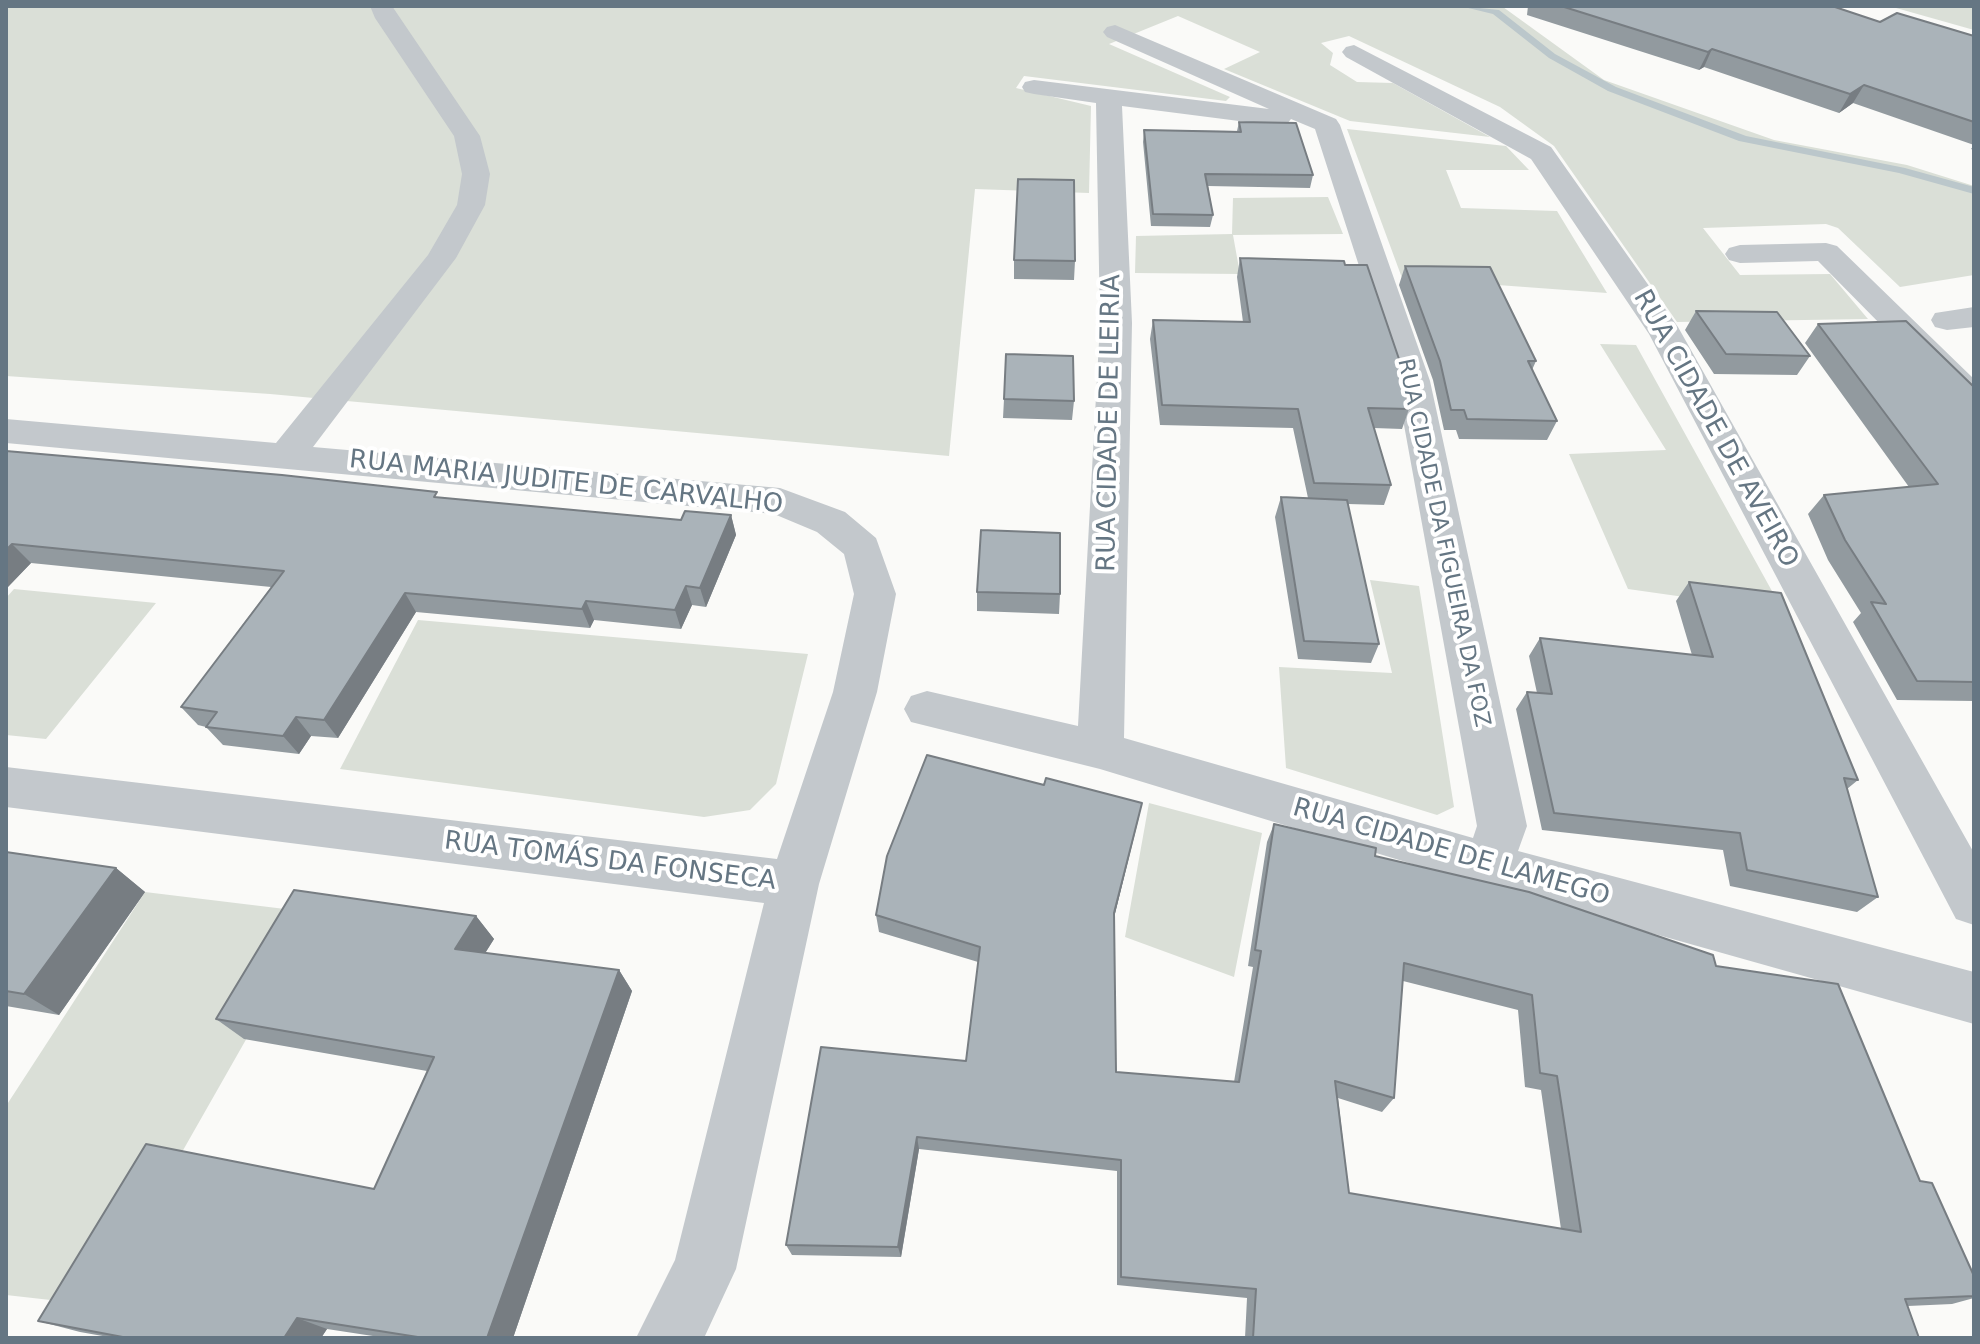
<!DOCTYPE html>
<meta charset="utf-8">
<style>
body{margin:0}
#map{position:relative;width:1980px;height:1344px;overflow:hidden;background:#fafaf8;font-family:"DejaVu Sans",sans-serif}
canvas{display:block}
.frame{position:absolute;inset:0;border:8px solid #657683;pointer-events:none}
</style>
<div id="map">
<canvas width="1980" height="1344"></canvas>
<div class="frame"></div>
</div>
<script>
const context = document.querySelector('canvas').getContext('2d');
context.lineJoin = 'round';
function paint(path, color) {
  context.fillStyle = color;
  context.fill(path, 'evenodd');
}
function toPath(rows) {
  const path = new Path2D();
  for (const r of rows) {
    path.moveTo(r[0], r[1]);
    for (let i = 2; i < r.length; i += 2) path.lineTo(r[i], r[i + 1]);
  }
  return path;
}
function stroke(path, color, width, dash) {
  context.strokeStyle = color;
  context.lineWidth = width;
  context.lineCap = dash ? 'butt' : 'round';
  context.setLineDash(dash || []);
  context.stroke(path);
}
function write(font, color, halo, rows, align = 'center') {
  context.font = font + ' "DejaVu Sans",sans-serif';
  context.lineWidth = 8;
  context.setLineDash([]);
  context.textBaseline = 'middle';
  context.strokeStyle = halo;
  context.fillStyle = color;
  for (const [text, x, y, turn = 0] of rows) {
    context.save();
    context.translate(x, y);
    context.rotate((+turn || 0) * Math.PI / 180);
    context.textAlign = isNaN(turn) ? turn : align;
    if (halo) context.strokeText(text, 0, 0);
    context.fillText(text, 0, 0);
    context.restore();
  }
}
const green = toPath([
 [6,6,1508,6,1503,7,1604,80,1774,140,1907,165,1974,186,1974,275,1900,287,1838,228,1826,224,1703,228,1740,275,1830,274,1868,319,1677,322,1554,146,1500,107,1349,36,1321,43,1333,53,1330,65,1357,82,1393,83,1490,137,1350,121,1224,69,1260,52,1178,16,1109,44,1230,97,1226,101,1024,76,1016,88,1091,106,1089,193,975,189,949,456,270,394,6,376],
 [1889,6,1974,6,1974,30],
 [1347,129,1506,146,1529,170,1446,170,1461,208,1557,211,1607,293,1402,278],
 [1328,197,1343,234,1233,235,1240,274,1135,273,1136,236,1232,234,1233,198],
 [1600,344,1636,345,1783,611,1628,589,1569,454,1666,450],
 [1370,580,1419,586,1454,807,1437,815,1286,768,1279,667,1392,673],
 [14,589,156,603,46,739,6,735,6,598],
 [418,620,808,654,776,784,750,810,704,817,340,769],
 [1149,803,1262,833,1234,977,1125,937],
 [145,892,318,913,95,1305,6,1295,6,1106]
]);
const stream = toPath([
 [1460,6,1499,10,1555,54,1616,87,1746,136,1905,168,1974,187,1974,194,1899,173,1739,141,1608,91,1549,58,1493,14,1460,6]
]);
const street = toPath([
 [370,6,392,6,480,136,490,174,485,205,456,258,313,447,780,488,845,512,876,538,896,594,877,692,819,884,736,1269,704,1338,636,1338,675,1260,764,903,6,807,6,767,777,859,833,692,854,594,844,554,817,532,774,514,6,443,6,419,276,443,428,255,457,205,462,174,454,136,375,18,370,6],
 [1115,25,1336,119,1340,125,1430,381,1527,826,1518,851,1974,972,1974,1024,1488,887,1100,769,911,722,904,709,911,696,927,691,1078,726,1100,323,1096,103,1034,94,1025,92,1022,87,1025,82,1034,80,1269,109,1107,37,1103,32,1107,27,1115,25],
 [1122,106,1278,126,1287,124,1291,119,1315,129,1396,381,1477,826,1473,838,1124,738,1132,323,1122,106],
 [1354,45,1551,147,1678,327,1974,853,1974,925,1956,919,1649,334,1531,159,1346,57,1342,52,1346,47,1354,45],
 [1826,243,1837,246,1974,379,1974,410,1962,407,1818,261,1740,263,1729,260,1725,254,1729,248,1740,245,1826,243],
 [1974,307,1974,327,1947,330,1935,327,1931,320,1935,313,1974,307]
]);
const wall = toPath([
 [1528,6,1832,6,1880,22,1974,36,1974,150,1971,149,1974,145,1853,103,1839,113,1704,67,1699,70,1527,15],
 [1239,122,1313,175,1310,188,1208,186,1213,215,1210,227,1151,226,1143,142,1144,130,1237,131],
 [1240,258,1409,409,1402,429,1374,428,1391,485,1384,505,1348,504,1379,644,1371,663,1298,659,1275,517,1281,497,1308,498,1293,428,1160,425,1150,339,1153,320,1243,322,1237,277],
 [1014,260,1075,261,1074,280,1014,279],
 [1405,266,1536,361,1532,370,1557,421,1547,440,1459,439,1456,430,1444,430,1433,380,1399,285],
 [1696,311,1810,356,1797,375,1714,374,1685,330],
 [1818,324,1974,387,1974,701,1897,700,1853,622,1861,613,1828,560,1808,514,1824,495,1909,487,1805,343],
 [1004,399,1074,401,1072,420,1003,418],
 [6,451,440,498,681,520,731,515,736,535,706,607,692,605,681,629,594,620,590,628,416,612,338,738,311,736,299,754,223,745,206,727,198,725,181,707,271,587,31,563,6,589],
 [1689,582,1858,780,1847,789,1878,897,1857,912,1730,886,1723,850,1542,830,1516,709,1527,692,1537,693,1529,656,1540,638,1692,655,1676,601],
 [977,592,1060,594,1059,614,977,611],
 [1044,785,1142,803,1114,917,1116,1072,1234,1082,1253,967,1248,966,1267,842,1274,824,1716,966,1920,1181,1974,1276,1974,1298,1952,1304,1908,1306,1919,1338,1245,1338,1247,1298,1117,1285,1117,1171,919,1149,901,1257,792,1255,786,1245,966,1061,978,962,879,932,876,915],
 [1403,981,1518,1010,1525,1087,1541,1090,1561,1229,1349,1193,1338,1098,1382,1112,1394,1098],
 [6,852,116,868,145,892,59,1015,6,1006],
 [476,916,494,939,485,953,619,970,632,991,513,1338,386,1338,327,1329,321,1338,114,1338,80,1332,38,1321,374,1189,427,1071,244,1039,216,1019]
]);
const shadedWall = toPath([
 [1712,49,1704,67,1699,70,1708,52],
 [1864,85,1853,103,1839,113,1850,94],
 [731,515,736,535,706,607,700,588],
 [12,544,31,563,6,589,6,550],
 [686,586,692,605,681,629,675,610],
 [405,593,416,612,338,738,324,720],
 [586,601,594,620,590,628,582,609],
 [296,717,311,736,299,754,283,736],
 [1142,803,1138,821,1111,930,1114,913],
 [116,868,145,892,59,1015,24,994],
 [476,916,494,939,474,971,455,949],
 [619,970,632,991,513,1338,487,1338],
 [917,1137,919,1149,901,1257,898,1247],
 [297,1318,327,1329,321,1338,284,1338]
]);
const building = toPath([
 [1561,6,1832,6,1880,22,1897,13,1974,36,1974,122,1864,85,1850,94,1712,49,1708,52,1561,6],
 [1239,122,1296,123,1313,175,1205,174,1213,215,1153,214,1144,130,1241,132,1239,122],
 [1018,179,1074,180,1075,261,1014,260,1018,179],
 [1240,258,1344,261,1345,265,1367,265,1400,362,1409,409,1368,408,1391,485,1314,483,1298,409,1162,405,1153,320,1250,322,1240,258],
 [1405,266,1490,267,1536,361,1528,361,1557,421,1467,419,1464,410,1451,410,1440,361,1405,266],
 [1696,311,1777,312,1810,356,1726,354,1696,311],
 [1906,321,1974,387,1974,682,1917,681,1871,602,1886,604,1845,540,1824,495,1938,484,1818,324,1906,321],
 [1006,354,1073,356,1074,401,1004,399,1006,354],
 [6,451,282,475,437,492,434,497,681,520,685,511,731,515,700,588,686,586,675,610,586,601,582,609,405,593,324,720,296,717,283,736,206,727,217,712,181,707,284,571,12,544,6,550,6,451],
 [1281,497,1347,500,1379,644,1304,641,1281,497],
 [981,530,1060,533,1060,594,977,592,981,530],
 [1689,582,1781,593,1858,780,1844,778,1878,897,1747,870,1740,833,1554,813,1527,692,1552,694,1540,638,1713,657,1689,582],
 [927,755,1044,785,1046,778,1142,803,1114,913,1116,1072,1239,1082,1261,951,1255,950,1274,824,1376,848,1375,856,1529,892,1713,955,1716,966,1838,984,1920,1181,1932,1183,1974,1276,1974,1296,1905,1299,1919,1338,1253,1338,1256,1289,1121,1277,1121,1160,917,1137,898,1247,786,1245,821,1047,966,1061,980,947,876,915,887,856,927,755],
 [1404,963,1532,995,1540,1073,1557,1076,1581,1232,1349,1193,1335,1081,1394,1098,1404,963],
 [6,852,116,868,24,994,6,991,6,852],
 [294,890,476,916,455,949,619,970,487,1338,424,1338,297,1318,284,1338,128,1338,38,1321,146,1144,374,1189,434,1057,216,1019,294,890]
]);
const farStreetnames = [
 ["RUA CIDADE DA FIGUEIRA DA FOZ",1443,543,78]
];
const streetNames = [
 ["RUA CIDADE DE LEIRIA",1110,423,-89],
 ["RUA CIDADE DE AVEIRO",1715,429,61],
 ["RUA MARIA JUDITE DE CARVALHO",566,483,6],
 ["RUA CIDADE DE LAMEGO",1451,853,16],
 ["RUA TOMÁS DA FONSECA",610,862,7]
];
paint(green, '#dadfd7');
paint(stream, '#bbc7cb');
paint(street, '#c3c8cc');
paint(wall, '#929a9f');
paint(shadedWall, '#777d82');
paint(building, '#aab3b9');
stroke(building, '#777d82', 2);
write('22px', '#657683', '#fff', farStreetnames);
write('26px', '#657683', '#fff', streetNames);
</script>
